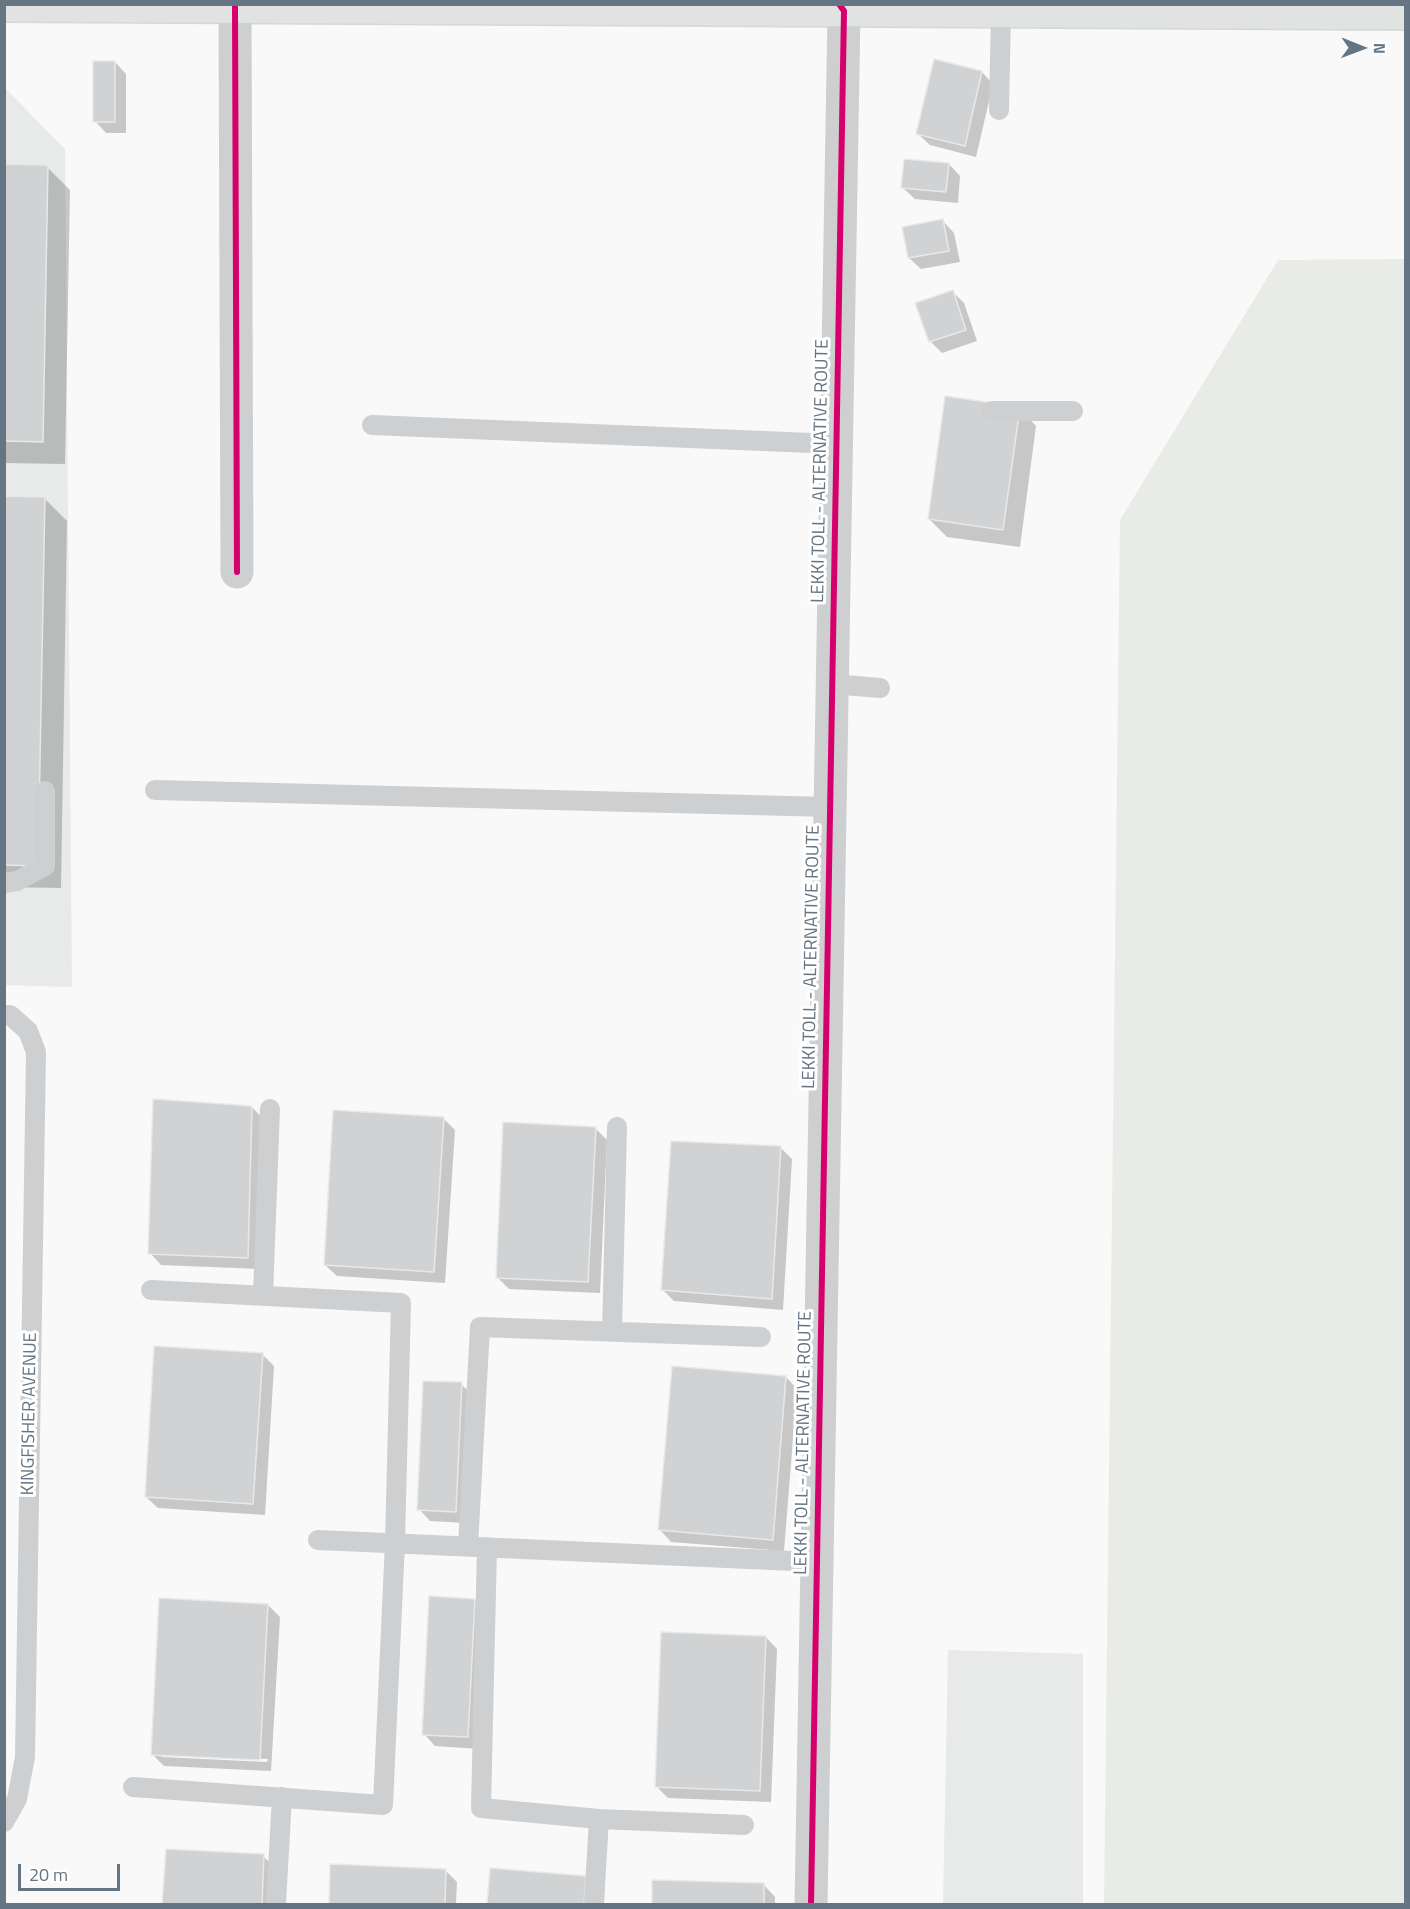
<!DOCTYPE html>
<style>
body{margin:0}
#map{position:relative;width:1410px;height:1909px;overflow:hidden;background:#f9f9f9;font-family:"Titillium Web",sans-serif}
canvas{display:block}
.frame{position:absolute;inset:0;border:6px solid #657583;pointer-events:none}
.north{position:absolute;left:1332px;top:18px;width:60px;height:60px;-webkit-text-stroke:4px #fff;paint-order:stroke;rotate:91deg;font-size:16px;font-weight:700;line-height:24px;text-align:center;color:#657583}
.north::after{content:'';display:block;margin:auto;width:21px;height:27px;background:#657583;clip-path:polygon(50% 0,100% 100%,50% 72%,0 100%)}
.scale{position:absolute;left:18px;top:1864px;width:102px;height:27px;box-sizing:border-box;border:3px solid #657583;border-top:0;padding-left:8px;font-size:18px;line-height:21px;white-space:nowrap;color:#657583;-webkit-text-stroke:4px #fff;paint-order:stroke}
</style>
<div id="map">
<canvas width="1410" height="1909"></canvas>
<div class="frame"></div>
<div class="north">N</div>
<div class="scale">20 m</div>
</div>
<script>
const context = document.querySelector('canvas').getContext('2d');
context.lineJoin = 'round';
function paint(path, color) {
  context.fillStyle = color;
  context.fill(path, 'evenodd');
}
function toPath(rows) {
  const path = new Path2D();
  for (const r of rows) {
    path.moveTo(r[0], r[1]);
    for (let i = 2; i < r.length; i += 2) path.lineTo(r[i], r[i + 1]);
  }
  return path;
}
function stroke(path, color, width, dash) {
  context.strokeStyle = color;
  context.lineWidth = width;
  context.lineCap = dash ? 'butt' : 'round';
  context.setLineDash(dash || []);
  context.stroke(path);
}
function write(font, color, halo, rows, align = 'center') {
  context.font = font + ' "Titillium Web",sans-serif';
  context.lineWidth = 6;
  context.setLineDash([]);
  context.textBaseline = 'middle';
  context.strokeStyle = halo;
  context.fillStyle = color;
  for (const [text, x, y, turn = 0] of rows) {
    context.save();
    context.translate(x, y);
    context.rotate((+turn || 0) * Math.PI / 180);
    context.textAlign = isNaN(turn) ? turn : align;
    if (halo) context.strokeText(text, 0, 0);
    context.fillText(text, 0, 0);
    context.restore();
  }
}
const built = toPath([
 [4,87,65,149,72,987,5,985],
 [948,1650,1083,1654,1083,1904,943,1904]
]);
const green = toPath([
 [1405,259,1405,1904,1104,1904,1120,520,1278,260]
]);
const shadow = toPath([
 [115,62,126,74,126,133,106,133,95,121],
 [982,72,993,84,976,157,930,145,918,134],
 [949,164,960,176,958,203,915,199,903,188],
 [4,166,47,167,70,190,65,464,4,463],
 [943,221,954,233,960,262,921,269,909,258],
 [952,291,964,303,977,341,942,353,930,341],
 [1019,408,1036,426,1020,547,947,537,929,519],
 [4,497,44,498,67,521,61,888,4,887],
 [252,1107,263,1119,259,1269,161,1265,150,1253],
 [443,1118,455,1130,445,1283,337,1276,325,1265],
 [595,1128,607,1140,600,1293,509,1289,497,1277],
 [780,1147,792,1159,783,1310,674,1301,663,1290],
 [262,1354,274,1366,265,1515,158,1508,146,1497],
 [786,1377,797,1389,784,1551,671,1542,660,1530],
 [461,1384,473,1396,467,1523,430,1521,419,1509],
 [475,1600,487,1612,480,1749,435,1746,424,1734],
 [268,1605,280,1617,271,1771,164,1766,152,1754],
 [162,1754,268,1759,267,1762,162,1757],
 [766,1637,777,1649,771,1802,668,1798,656,1786],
 [167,1850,263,1856,275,1868,274,1904,164,1904],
 [332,1866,445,1870,457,1882,456,1904,330,1904],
 [491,1869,585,1877,596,1904,489,1904],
 [654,1881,764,1885,775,1897,775,1904,653,1904]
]);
const building = toPath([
 [934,59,982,71,965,146,916,134,934,59],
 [93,61,115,61,115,122,93,122,93,61],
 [904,159,949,163,946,192,901,188,904,159],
 [4,164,48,165,43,442,4,441,4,164],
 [943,219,949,251,908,258,902,227,943,219],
 [953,290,966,330,929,342,915,303,953,290],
 [945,396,1020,407,1003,530,928,519,945,396],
 [4,496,45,497,38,866,4,865,4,496],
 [153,1099,252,1106,248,1258,148,1254,153,1099],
 [333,1110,444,1117,434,1272,324,1265,333,1110],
 [503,1122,596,1127,588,1282,496,1278,503,1122],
 [671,1141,781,1146,772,1299,661,1290,671,1141],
 [154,1346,263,1353,253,1504,145,1497,154,1346],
 [672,1366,786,1376,773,1540,658,1530,672,1366],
 [423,1381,462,1382,456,1512,417,1510,423,1381],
 [429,1596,475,1599,468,1737,422,1735,429,1596],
 [159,1598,268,1604,260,1760,151,1755,159,1598],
 [661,1632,766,1636,760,1791,655,1787,661,1632],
 [166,1849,264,1854,262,1904,162,1904,166,1849],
 [330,1864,446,1869,445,1904,329,1904,330,1864],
 [490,1868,586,1876,584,1904,487,1904,490,1868],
 [652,1880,764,1883,764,1904,652,1904,652,1880]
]);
const lane = toPath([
 [999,110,1001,11],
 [992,411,1073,411],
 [372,425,836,444],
 [832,684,880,688],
 [155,790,830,807],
 [4,883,17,881,45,866,45,791],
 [4,1015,10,1015,28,1031,36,1052,25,1757,17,1799,4,1822],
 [263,1296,270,1109],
 [612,1332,617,1127],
 [318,1540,817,1562],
 [468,1546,480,1327,761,1337],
 [487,1547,481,1808,599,1819,744,1825],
 [133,1787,383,1805,395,1542,401,1303,151,1290],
 [276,1904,282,1797],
 [594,1904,599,1819]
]);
const street = toPath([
 [235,7,237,572],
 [811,1904,844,11,839,4]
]);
const secondary = toPath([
 [4,5,1406,13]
]);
const cycleway = toPath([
 [235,7,237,572],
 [811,1904,844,11,839,4]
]);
const streetNames = [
 ["LEKKI TOLL - ALTERNATIVE ROUTE",821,471,-89],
 ["LEKKI TOLL - ALTERNATIVE ROUTE",812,957,-89],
 ["KINGFISHER AVENUE",30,1414,-89],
 ["LEKKI TOLL - ALTERNATIVE ROUTE",804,1443,-89]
];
paint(built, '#e8e9e9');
paint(green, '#e8ebe6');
paint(shadow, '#0003');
paint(building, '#d0d2d3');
stroke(building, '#e8e8e8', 1.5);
stroke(secondary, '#d6d7d8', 36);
stroke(lane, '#cecfd0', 20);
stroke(street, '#cecfd0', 33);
stroke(secondary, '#e1e2e2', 33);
stroke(cycleway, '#d6006c', 6);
write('18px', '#657583', '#fff', streetNames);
</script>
